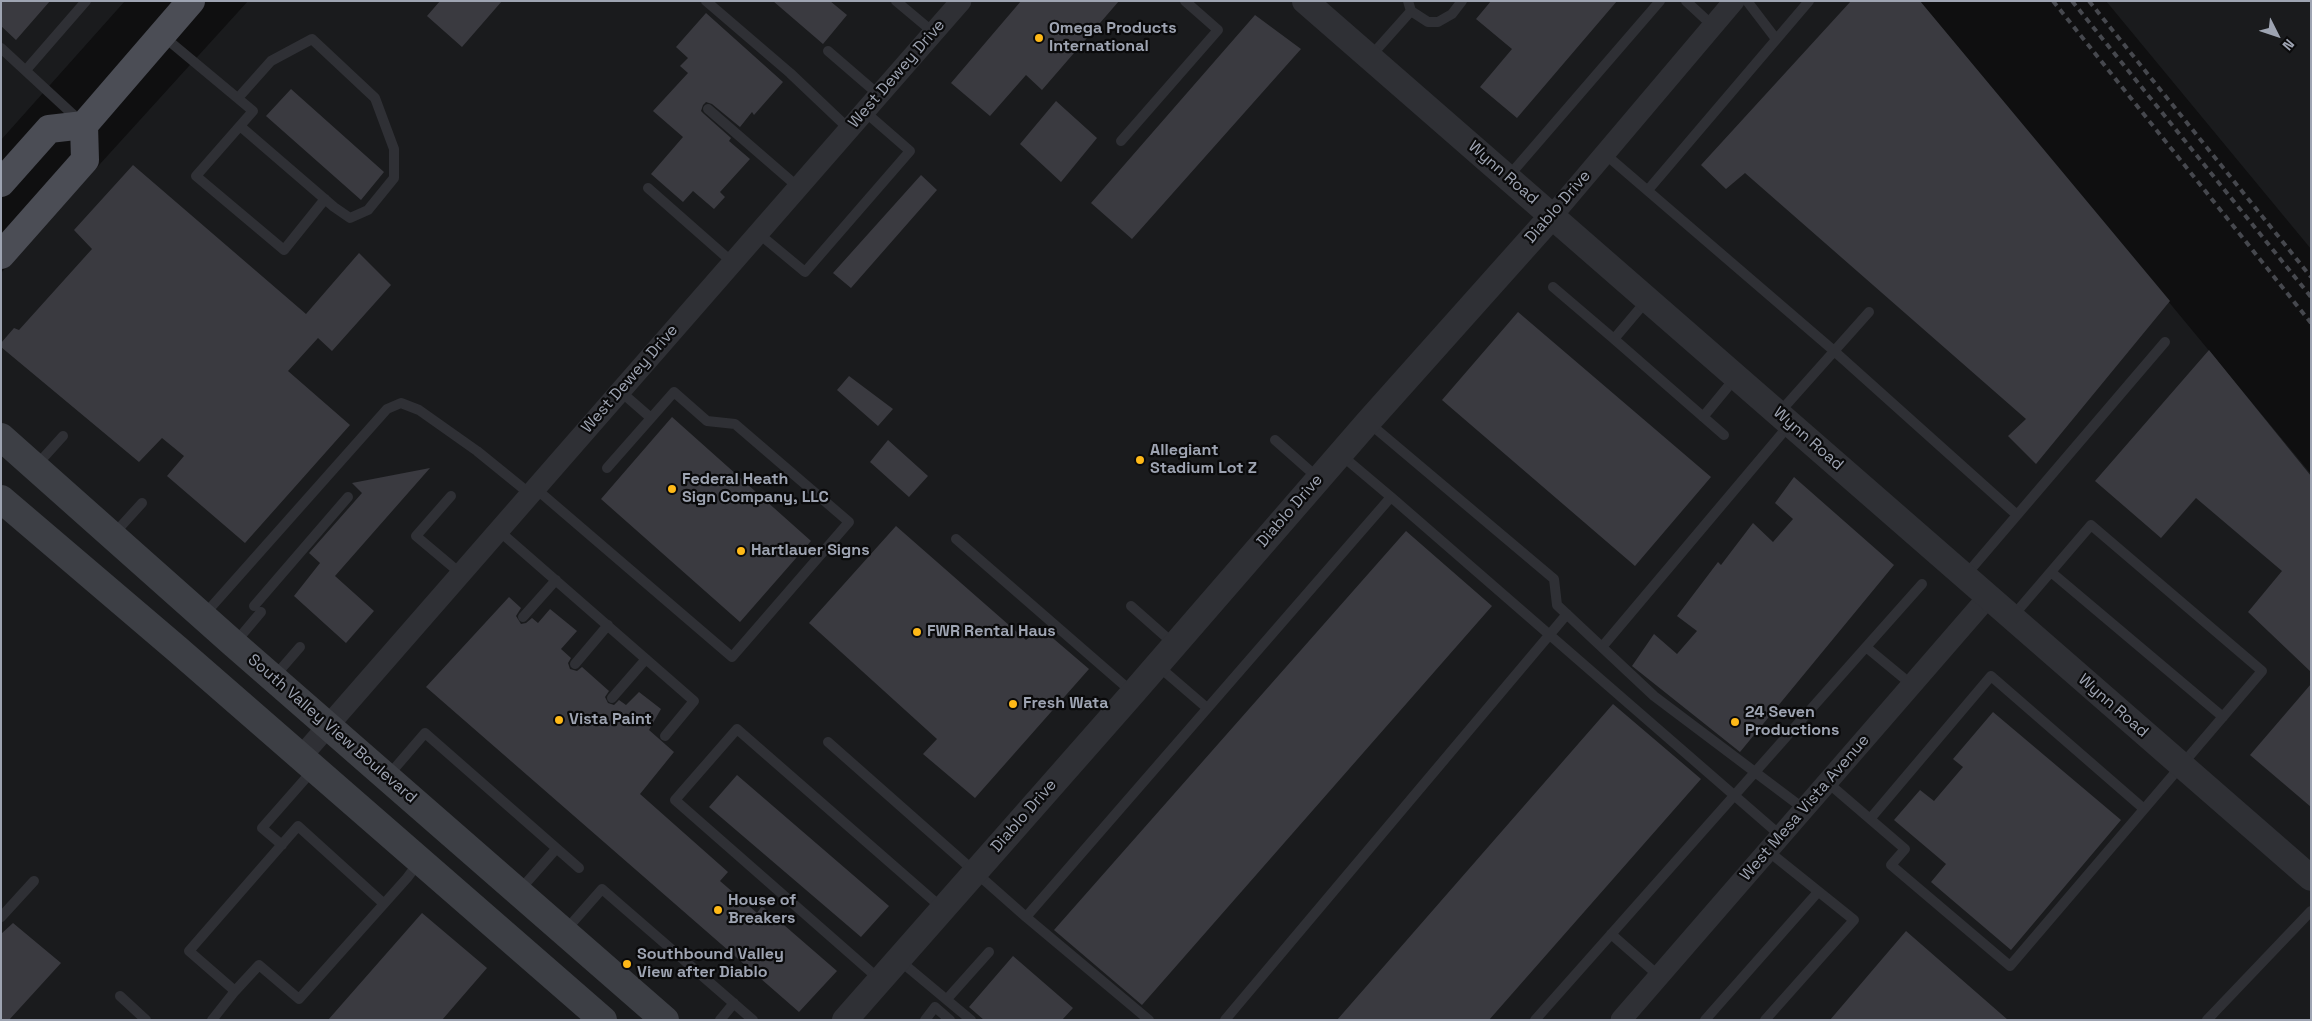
<!DOCTYPE html>
<style>
body{margin:0}
#map{position:relative;width:2312px;height:1021px;overflow:hidden;background:#0f0f10;font-family:"Space Grotesk",sans-serif}
canvas{display:block}
.frame{position:absolute;inset:0;border:2px solid #9ea4b2;pointer-events:none}
.north{position:absolute;left:2252px;top:10px;width:50px;height:50px;-webkit-text-stroke:4px #0a0a0b;paint-order:stroke;rotate:131deg;font-size:14px;font-weight:700;line-height:20px;text-align:center;color:#9ea4b2}
.north::after{content:'';display:block;margin:auto;width:18px;height:22px;background:#9ea4b2;clip-path:polygon(50% 0,100% 100%,50% 72%,0 100%)}
</style>
<div id="map">
<canvas width="2312" height="1021"></canvas>
<div class="frame"></div>
<div class="north">N</div>
</div>
<script>
const context = document.querySelector('canvas').getContext('2d');
context.lineJoin = 'round';
function paint(path, color) {
  context.fillStyle = color;
  context.fill(path, 'evenodd');
}
function toPath(rows) {
  const path = new Path2D();
  for (const r of rows) {
    path.moveTo(r[0], r[1]);
    for (let i = 2; i < r.length; i += 2) path.lineTo(r[i], r[i + 1]);
  }
  return path;
}
function stroke(path, color, width, dash) {
  context.strokeStyle = color;
  context.lineWidth = width;
  context.lineCap = dash ? 'butt' : 'round';
  context.setLineDash(dash || []);
  context.stroke(path);
}
function write(font, color, halo, rows, align = 'center') {
  context.font = font + ' "Space Grotesk",sans-serif';
  context.lineWidth = 4.5;
  context.setLineDash([]);
  context.textBaseline = 'middle';
  context.strokeStyle = halo;
  context.fillStyle = color;
  for (const [text, x, y, turn = 0] of rows) {
    context.save();
    context.translate(x, y);
    context.rotate((+turn || 0) * Math.PI / 180);
    context.textAlign = isNaN(turn) ? turn : align;
    if (halo) context.strokeText(text, 0, 0);
    context.fillText(text, 0, 0);
    context.restore();
  }
}
const built = toPath([
 [1,1,125,1,1,140],
 [248,1,1920,1,2311,474,2311,1020,1,1020,1,273],
 [2106,1,2311,1,2311,249]
]);
const building = toPath([
 [1,1,50,1,16,40,1,26],
 [440,1,502,1,462,47,427,16],
 [773,1,830,1,847,15,823,44],
 [1021,1,1119,1,1042,90,1026,75,990,116,951,83],
 [1491,1,1617,1,1517,118,1480,87,1512,49,1476,19],
 [1851,1,1920,1,2170,301,2036,464,2008,436,2026,419,1745,173,1726,189,1701,165],
 [706,13,783,82,754,115,752,112,740,127,712,104,706,102,703,105,701,111,704,114,731,138,729,141,750,159,720,192,725,197,714,209,693,191,683,202,651,174,683,137,653,111,688,73,680,66,688,58,676,47],
 [1255,15,1301,49,1132,239,1091,203],
 [291,89,384,172,361,200,266,116],
 [1056,101,1097,138,1061,182,1020,144],
 [133,165,306,314,359,253,391,285,332,351,318,338,288,371,350,425,245,543,167,476,184,456,162,438,139,462,1,347,1,343,14,328,19,330,92,249,74,230],
 [921,175,937,190,851,288,833,273],
 [1518,312,1711,477,1635,566,1442,400],
 [2209,350,2311,476,2311,672,2248,612,2282,571,2196,498,2161,538,2095,481],
 [849,376,893,409,878,426,837,390],
 [672,417,811,541,740,622,601,499],
 [888,440,928,476,909,497,870,462],
 [430,468,335,576,374,611,346,643,294,596,320,563,309,553,362,493,352,483],
 [1794,477,1894,565,1740,752,1632,666,1654,634,1677,654,1697,631,1677,616,1718,562,1721,565,1753,523,1773,542,1793,519,1775,503],
 [896,526,1026,640,1041,628,1089,669,975,798,923,754,937,739,809,623],
 [1406,531,1492,606,1142,1005,1054,930],
 [509,597,521,608,516,616,521,624,526,623,532,618,538,623,550,609,577,631,561,649,571,658,568,663,570,669,577,671,582,667,609,691,605,697,608,703,614,705,619,700,626,705,639,692,661,709,649,730,674,752,640,794,728,872,720,881,757,913,762,906,837,971,799,1012,426,687],
 [2311,684,2311,807,2250,755],
 [1613,704,1701,779,1489,1020,1337,1020],
 [1993,712,2121,820,2011,950,1931,882,1946,864,1894,820,1920,790,1934,801,1963,767,1953,759],
 [737,775,889,906,861,937,709,807],
 [422,913,487,968,442,1020,328,1020],
 [13,923,61,963,9,1020,1,1020,1,934],
 [1906,931,2008,1020,1830,1020],
 [1013,956,1073,1008,1062,1020,984,1020,969,1007]
]);
const service = toPath([
 [706,1,790,73,849,129],
 [896,1,933,32],
 [1408,1,1411,11,1428,22,1438,22,1452,14,1462,1],
 [1686,1,1713,26],
 [1747,1,1776,39],
 [163,36,253,111,196,176,284,250,325,199],
 [1,48,80,121],
 [828,51,879,95],
 [1370,57,1411,11],
 [26,70,86,1],
 [238,98,271,61,312,39,375,98,394,149,394,178,368,210,350,218,334,207,240,126],
 [708,109,798,187],
 [1121,141,1218,30,1185,1],
 [1605,154,1833,350,2017,515],
 [1508,177,1660,1],
 [648,188,732,262],
 [1648,190,1809,1],
 [758,233,805,272,910,151,864,111],
 [1553,287,1614,339],
 [1647,300,1614,339,1724,435],
 [620,391,651,418],
 [1779,413,1869,312],
 [1703,417,1736,377],
 [1369,423,1554,579,1557,605,1654,696,1804,809],
 [1275,440,1318,478],
 [35,467,63,436],
 [535,488,732,657,849,522,735,424,707,421,674,392,607,468],
 [451,496,416,536,460,573],
 [1391,497,1781,836],
 [498,530,694,701,665,736],
 [112,536,142,503],
 [956,539,1132,692],
 [2051,572,2223,717],
 [1965,576,2165,342],
 [254,606,348,497],
 [1131,606,1174,644],
 [204,615,387,409,401,403,419,410,477,451,530,494],
 [523,617,556,580],
 [234,644,261,612],
 [1602,647,1790,424],
 [575,664,608,625],
 [1157,665,1207,708],
 [274,677,300,647],
 [1912,685,1866,647,1922,584],
 [612,698,646,659],
 [828,742,1026,917],
 [388,776,425,733,579,868],
 [1827,782,1905,849,1891,865,2010,966,2262,671,2091,525,2013,616],
 [1870,819,1991,676,2144,809],
 [282,845,262,828,313,770],
 [519,891,556,849],
 [383,903,298,826,189,951,235,991,259,965,299,999,407,878,419,862],
 [1,917,34,881],
 [565,931,602,889,753,1020],
 [1611,934,1659,976],
 [899,960,971,1020],
 [879,979,675,800,737,729,942,908],
 [120,996,146,1020],
 [947,999,989,952],
 [212,1020,235,991],
 [720,1020,734,1003],
 [925,1020,935,1007,950,1020],
 [1149,1020,1026,917,1391,497,1340,454],
 [1225,1020,1567,614],
 [1535,1020,1866,647],
 [1705,1020,1818,892],
 [1765,1020,1854,920,1768,851],
 [2207,1020,2311,911]
]);
const minor = toPath([
 [1552,216,1734,1],
 [300,758,961,1],
 [1621,1020,1988,597]
]);
const tertiary = toPath([
 [1305,1,2311,878],
 [845,1020,1133,693,1368,422,1552,216]
]);
const secondary = toPath([
 [1,437,234,644,665,1020],
 [1,499,177,649,603,1020]
]);
const primary = toPath([
 [1,183,49,129,84,125],
 [1,255,85,160,84,125,191,1]
]);
const rail = toPath([
 [2053,1,2311,323],
 [2072,1,2311,297],
 [2089,1,2311,277]
]);
const markers = [
 [1039,38,5,"#ffb918"],
 [1140,460,5,"#ffb918"],
 [672,489,5,"#ffb918"],
 [741,551,5,"#ffb918"],
 [917,632,5,"#ffb918"],
 [1013,704,5,"#ffb918"],
 [559,720,5,"#ffb918"],
 [1735,722,5,"#ffb918"],
 [718,910,5,"#ffb918"],
 [627,964,5,"#ffb918"]
];
const poiNames = [
 ["Omega Products",1049,29],
 ["International",1049,47],
 ["Allegiant",1150,451],
 ["Stadium Lot Z",1150,469],
 ["Federal Heath",682,480],
 ["Sign Company, LLC",682,498],
 ["Hartlauer Signs",751,551],
 ["FWR Rental Haus",927,632],
 ["Fresh Wata",1023,704],
 ["24 Seven",1745,713],
 ["Productions",1745,731],
 ["Vista Paint",569,720],
 ["House of",728,901],
 ["Breakers",728,919],
 ["Southbound Valley",637,955],
 ["View after Diablo",637,973]
];
const streetNames = [
 ["West Dewey Drive",897,74,-49],
 ["Wynn Road",1503,173,41],
 ["Diablo Drive",1558,207,-49],
 ["West Dewey Drive",630,379,-49],
 ["Wynn Road",1808,439,41],
 ["Diablo Drive",1290,511,-49],
 ["Wynn Road",2113,706,41],
 ["South Valley View Boulevard",332,729,41],
 ["West Mesa Vista Avenue",1805,808,-49],
 ["Diablo Drive",1024,816,-49]
];
paint(built, '#1a1b1d');
paint(building, '#3a3a40');
stroke(service, '#2f3035', 10);
stroke(minor, '#2f3035', 21);
stroke(tertiary, '#2f3035', 26);
stroke(secondary, '#3d3f45', 28);
stroke(primary, '#4b4d55', 28);
stroke(rail, '#46484e', 4, [6, 5]);
for (const [x, y, r, color] of markers) {
  const dot = new Path2D();
  dot.arc(x, y, r, 0, 2 * Math.PI);
  context.fillStyle = color;
  context.fill(dot);
  stroke(dot, '#0a0a0b', 2);
}
write('bold 16px', '#9ea4b2', '#0a0a0b', poiNames, 'left');
write('16px', '#9ea4b2', '#0a0a0b', streetNames);
</script>
